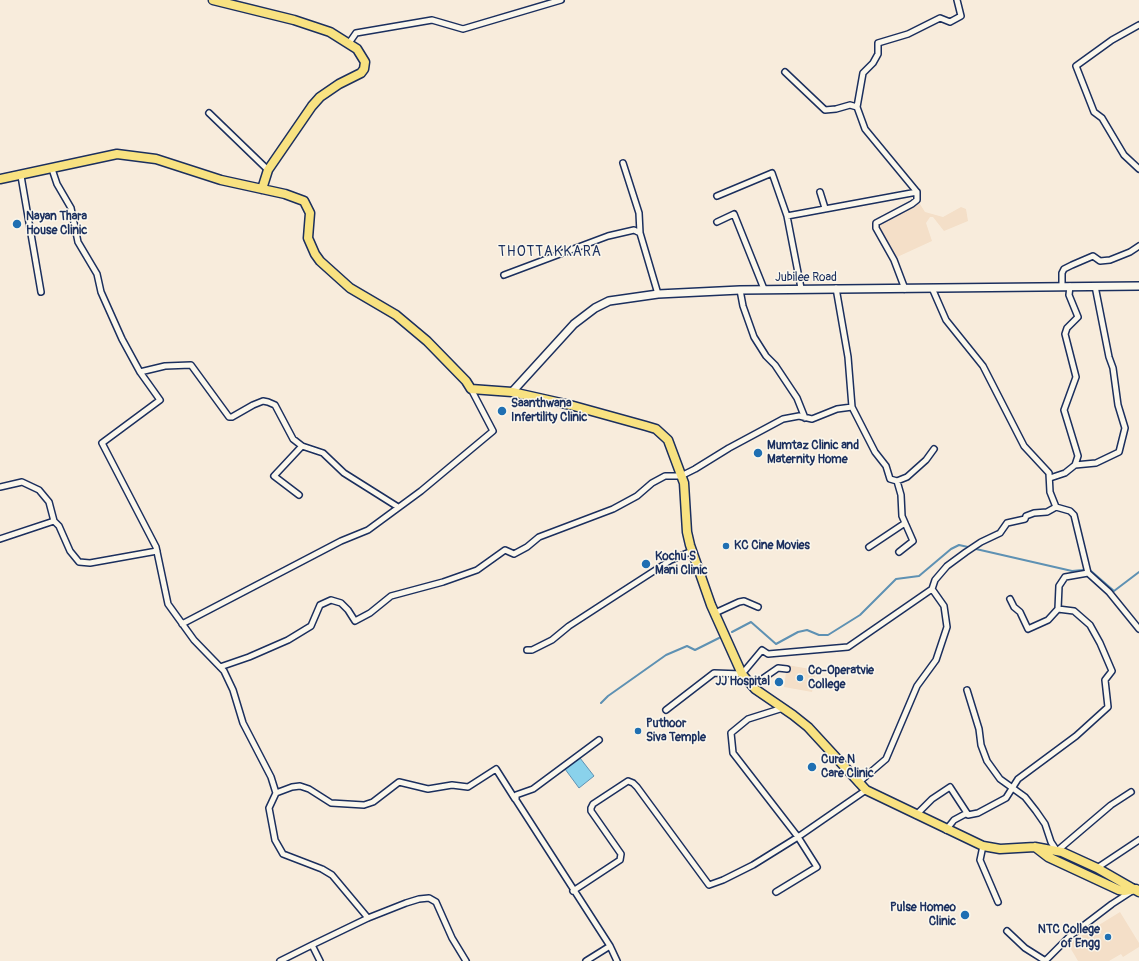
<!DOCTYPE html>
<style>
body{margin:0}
canvas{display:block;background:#f8ecdc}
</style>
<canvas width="1139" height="961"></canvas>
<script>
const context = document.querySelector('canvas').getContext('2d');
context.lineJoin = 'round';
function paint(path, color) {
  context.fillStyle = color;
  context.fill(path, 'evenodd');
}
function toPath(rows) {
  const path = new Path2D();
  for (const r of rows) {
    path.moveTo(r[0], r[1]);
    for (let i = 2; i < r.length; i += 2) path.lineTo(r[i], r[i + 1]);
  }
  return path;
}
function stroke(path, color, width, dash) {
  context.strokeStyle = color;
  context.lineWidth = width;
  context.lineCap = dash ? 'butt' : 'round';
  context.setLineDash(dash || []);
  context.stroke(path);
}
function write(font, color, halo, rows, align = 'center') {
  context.font = font + ' Pangolin,sans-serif';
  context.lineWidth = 3;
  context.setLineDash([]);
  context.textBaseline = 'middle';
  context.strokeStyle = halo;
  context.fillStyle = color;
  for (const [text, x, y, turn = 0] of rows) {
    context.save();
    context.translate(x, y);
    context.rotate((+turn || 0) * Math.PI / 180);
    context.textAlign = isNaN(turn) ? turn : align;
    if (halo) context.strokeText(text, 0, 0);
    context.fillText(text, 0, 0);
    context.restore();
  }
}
const built = toPath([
 [918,201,925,212,943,217,961,207,966,209,968,221,944,231,933,217,930,217,926,223,932,241,895,258,879,234,876,223],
 [787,665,816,670,812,692,784,687],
 [1120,912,1139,943,1139,947,1123,957,1121,954,1109,961,1078,961,1068,944]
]);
const water = toPath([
 [580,758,594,776,579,788,565,769,580,758]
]);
const stream = toPath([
 [976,549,1072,571,1083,570],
 [1091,571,1114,591,1139,572],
 [732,632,751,622,776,644,798,632,807,630,819,635,828,635,860,615,896,579,919,576,951,549,959,545,968,547],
 [601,703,608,696,666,655,687,646,695,650,719,638]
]);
const minor = toPath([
 [1139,25,1112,40,1076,66,1094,112,1102,118,1124,155,1139,169],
 [349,43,356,33,432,20,463,29,561,0],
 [785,72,825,110,836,109,850,105,857,107],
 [209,113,268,170],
 [623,163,639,213,640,233],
 [52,169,57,184,71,208,78,242,97,274,101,292,122,339,140,372,160,400,102,443,156,547,168,604,194,640,224,671,233,690,243,723,271,777,276,793,269,808,275,840,283,854,322,869,332,875,368,918],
 [21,176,41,292],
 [820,192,825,208],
 [717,196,772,173,787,216,801,288],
 [787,216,917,192,865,129,857,107,863,73,873,63,878,54,878,43,908,34,940,18,950,22,961,16,957,0],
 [717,222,734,214,764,289],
 [504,275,608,236,634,230,640,233,658,294],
 [1062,287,1062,273,1064,269,1072,265,1093,256,1100,261,1110,260,1130,252,1139,246],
 [836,288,848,357,852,407,875,452,886,466,890,479,897,481,907,477,926,460,934,449],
 [932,288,946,320,983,366,1024,446,1049,473,1050,492,1056,507,1070,511,1074,515,1088,573,1109,592,1139,629],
 [905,289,894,260,876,228,876,223,912,204,917,200,917,192],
 [740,290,743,306,754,337,766,356,775,365,797,398,805,418],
 [140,372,165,366,191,365,229,417,232,417,253,405,263,401,268,402,275,405,293,439,302,446],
 [1075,465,1096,463,1119,452,1125,428,1118,405,1113,368,1109,357,1095,286],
 [1050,478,1065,473,1075,465,1078,456,1064,410,1076,377,1065,334,1067,328,1078,317,1069,295,1070,286],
 [897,481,901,495,902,516,913,541,899,552],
 [0,487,22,482,39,490,49,502,54,521,59,526,70,551,79,562,90,563,157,551],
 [299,495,274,476,302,446,323,453,344,473,398,507],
 [0,539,54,521],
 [869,547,905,523],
 [1010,599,1014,607,1020,612,1028,629,1048,620,1058,609,1059,586,1065,577,1088,573],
 [715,613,739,602,744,601,758,607],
 [182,624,341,541,368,530,421,491,493,431,471,389],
 [527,650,532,650,552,640,569,626,609,600,671,560,692,551],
 [220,667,249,657,288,640,311,626,320,605,331,600,341,603,348,610,355,621,370,613,391,596,443,582,477,570,505,550,514,554,527,547,539,537,613,509,637,496,652,483,665,476,681,476,695,469,729,448,783,419,799,416,812,419,837,409,852,407],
 [752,686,778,668,787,669],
 [967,690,979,729,981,745,987,761,1000,779,1025,797,1036,811,1045,824,1051,842,1057,851,1111,805,1131,792],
 [666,710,714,673,742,674,762,650,768,654,848,647,932,589],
 [599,740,533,789,516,795,516,800,610,946],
 [858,783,886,759,917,686,936,660,947,627,944,606,932,589,935,580,947,566,966,552,981,542,1000,533,1007,523,1025,519,1026,516,1034,513,1047,512,1056,507],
 [276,793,292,787,300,786,309,789,331,803,364,805,373,802,399,782,428,789,452,785,468,787,496,769,515,799],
 [916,815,932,799,950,787,967,813],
 [946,830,954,820,967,813,968,815,978,813,1006,798,1018,779,1076,736,1108,707,1105,680,1112,671,1100,643,1090,625,1074,611,1058,609],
 [983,846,980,860,998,902],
 [1097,868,1139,840],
 [573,891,620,860,621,854,591,811,591,808,593,804,628,781,633,783,637,787,709,885,723,880,753,865,798,837,866,790],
 [776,892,817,867,798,837,733,753,731,733,748,719,783,708],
 [1007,931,1025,948,1044,960],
 [280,961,312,945],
 [320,961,312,945,368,918,406,903,419,899,429,898,436,902,452,938,466,961],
 [586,961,610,946,617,961],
 [1045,961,1070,936,1112,904,1132,891]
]);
const secondary = toPath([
 [512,392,574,324,595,308,609,301,658,294,740,290,1139,286]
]);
const primary = toPath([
 [213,0,294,20,330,32,357,49,365,62,364,69,361,73,339,84,320,97,312,106,268,170,262,189],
 [0,179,117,154,156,159,221,180,285,194,304,201,310,213,308,238,315,254,320,261,350,288,396,315,427,341,466,381,471,389,512,392,570,405,646,426,656,429,668,440,684,483,687,532,690,545,711,605,742,674,755,689,793,715,808,727,866,790,983,846,1000,849,1035,847,1062,852,1097,868,1139,892],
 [1035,847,1048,857,1119,890,1124,891,1136,889]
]);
const markers = [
 [17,224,5,"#1f6fb2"],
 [502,411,5,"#1f6fb2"],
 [758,453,5,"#1f6fb2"],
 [726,546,4,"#1f6fb2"],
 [646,564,5,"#1f6fb2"],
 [800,678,4,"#1f6fb2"],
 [779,682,5,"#1f6fb2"],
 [638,731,4,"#1f6fb2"],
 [812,767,5,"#1f6fb2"],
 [965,915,5,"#1f6fb2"],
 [1108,937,4,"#1f6fb2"]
];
const poiNames = [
 ["Nayan Thara",26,217],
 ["House Clinic",26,231],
 ["Saanthwana",511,404],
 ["Infertility Clinic",511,418],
 ["Mumtaz Clinic and",767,446],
 ["Maternity Home",767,460],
 ["KC Cine Movies",734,546],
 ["Kochu S",655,557],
 ["Mani Clinic",655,571],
 ["Co-Operatvie",808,671],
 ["College",808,685],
 ["JJ Hospital",770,682,"right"],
 ["Puthoor",646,724],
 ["Siva Temple",646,738],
 ["Cure N",821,760],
 ["Care Clinic",821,774],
 ["Pulse Homeo",956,908,"right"],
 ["Clinic",956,922,"right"],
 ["NTC College",1100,930,"right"],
 ["of Engg",1100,944,"right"]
];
const streetNames = [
 ["Jubilee Road",806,278]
];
const quarterNames = [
 ["THOTTAKKARA",550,252]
];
paint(built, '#f4dfc8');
paint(water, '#8ad2eb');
stroke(water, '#5e91b3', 1);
stroke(stream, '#5e91b3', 2);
stroke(minor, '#1b2f5e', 8);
stroke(secondary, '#1b2f5e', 10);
stroke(primary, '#1b2f5e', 11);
stroke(minor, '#fbf7ec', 5);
stroke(secondary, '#fbf7ec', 7);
stroke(primary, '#f8e281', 8);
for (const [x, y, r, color] of markers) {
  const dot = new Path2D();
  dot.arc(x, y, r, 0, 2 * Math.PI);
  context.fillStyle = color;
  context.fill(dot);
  stroke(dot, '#fbf7ec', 1.5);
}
write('bold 12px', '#1b2f5e', '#fbf7ec', poiNames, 'left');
write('12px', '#1b2f5e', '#fbf7ec', streetNames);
context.letterSpacing = '1px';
write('14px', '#1b2f5e', '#fbf7ec', quarterNames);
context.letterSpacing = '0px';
</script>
